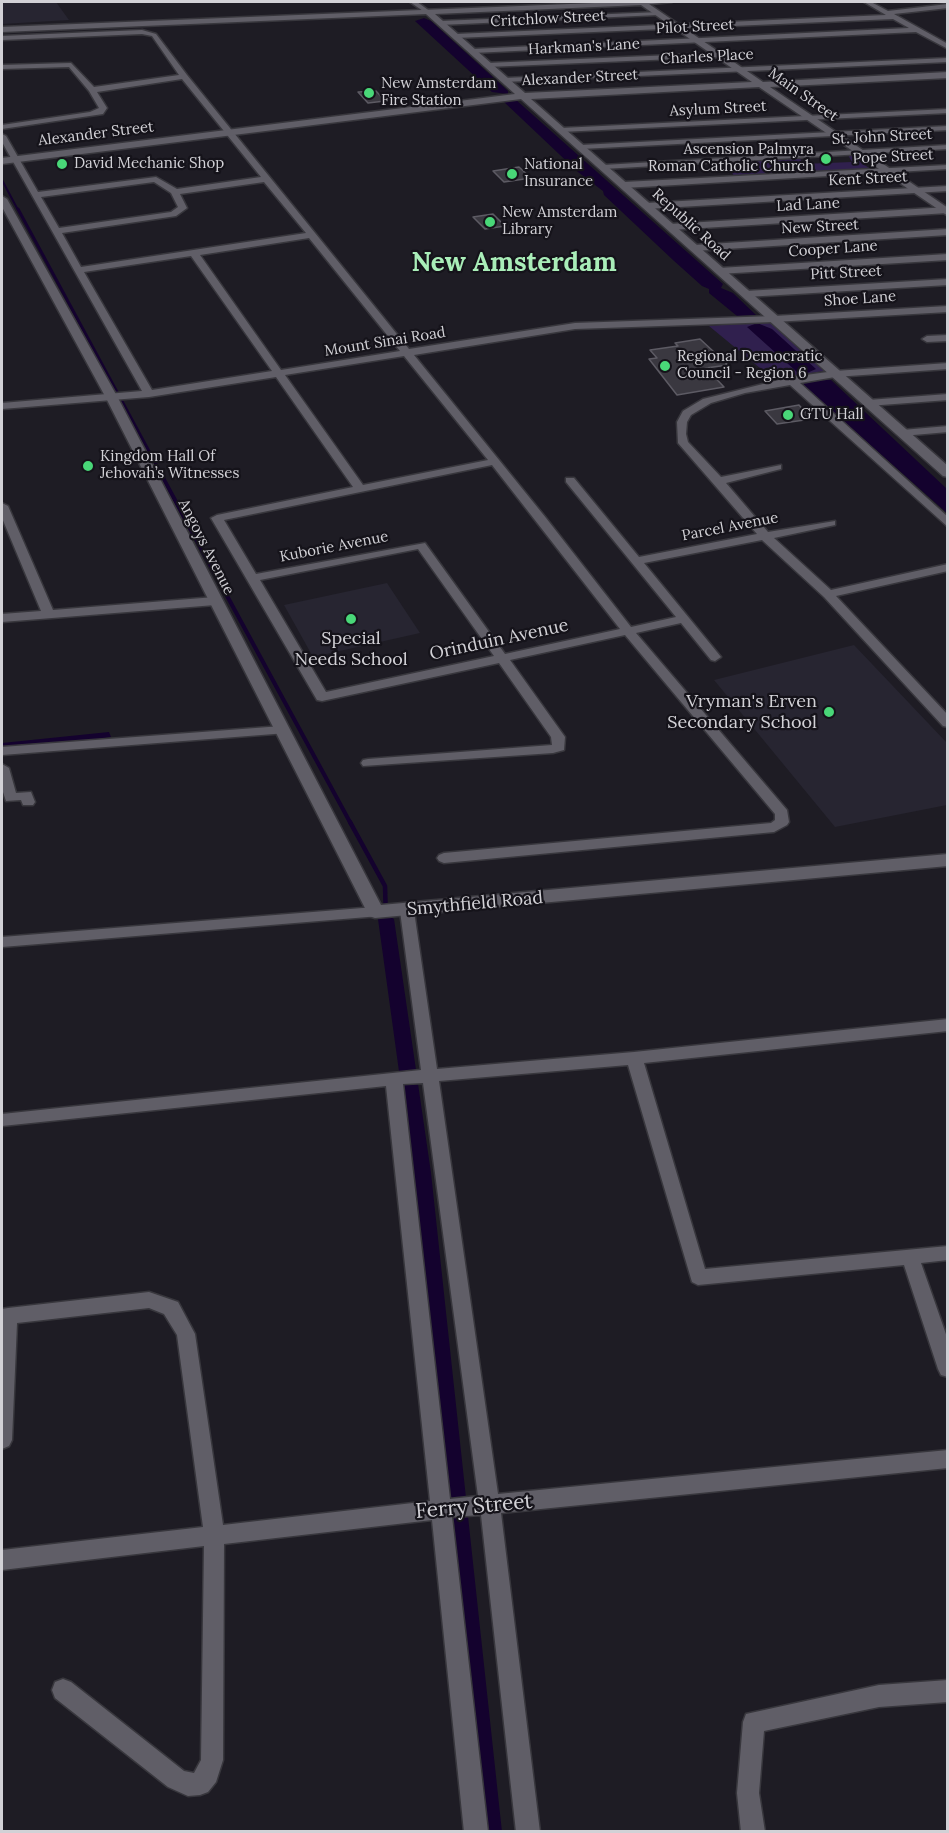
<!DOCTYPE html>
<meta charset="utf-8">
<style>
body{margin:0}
#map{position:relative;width:949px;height:1833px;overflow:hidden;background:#1e1c24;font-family:Lora,serif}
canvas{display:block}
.frame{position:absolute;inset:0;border:3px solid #d2d1d6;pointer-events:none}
</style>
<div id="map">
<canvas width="949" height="1833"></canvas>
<div class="frame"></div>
</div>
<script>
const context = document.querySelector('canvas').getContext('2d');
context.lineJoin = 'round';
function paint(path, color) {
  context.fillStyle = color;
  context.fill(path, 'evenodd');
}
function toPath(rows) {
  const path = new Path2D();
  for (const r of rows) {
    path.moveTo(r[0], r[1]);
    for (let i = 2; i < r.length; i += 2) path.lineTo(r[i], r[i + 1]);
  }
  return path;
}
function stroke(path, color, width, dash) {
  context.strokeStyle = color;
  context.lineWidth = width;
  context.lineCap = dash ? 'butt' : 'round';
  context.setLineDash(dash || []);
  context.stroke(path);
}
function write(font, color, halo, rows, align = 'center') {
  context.font = font + ' Lora,serif';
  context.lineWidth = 4.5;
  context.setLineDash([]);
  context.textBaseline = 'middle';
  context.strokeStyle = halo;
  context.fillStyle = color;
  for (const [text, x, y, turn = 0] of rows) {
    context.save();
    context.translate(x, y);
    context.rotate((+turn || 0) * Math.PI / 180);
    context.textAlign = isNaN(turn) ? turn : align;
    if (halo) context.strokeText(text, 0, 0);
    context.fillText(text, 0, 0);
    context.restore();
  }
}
const built = toPath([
 [2,2,56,2,69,20,2,24],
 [387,583,420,633,313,657,284,605],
 [854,645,947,743,947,805,835,827,714,680]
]);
const green = toPath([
 [849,153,870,169,735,177,723,161],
 [848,155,852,162,802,164,800,157],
 [769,321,824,371,792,376,784,371,766,373,709,326]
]);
const water = toPath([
 [424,18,431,21,508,91,508,94,492,92,415,21],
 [515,99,723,284,721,288,733,293,756,315,737,316,709,293,709,289,702,286,673,260,604,195,603,191,578,172,503,101],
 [757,323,772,329,816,369,807,373,797,372,747,327],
 [818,378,831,380,947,489,947,513,804,386,803,382],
 [109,732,111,737,98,739,2,746,2,743]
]);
const streamFar3 = toPath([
 [2,180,18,210]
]);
const streamFar2 = toPath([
 [18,209,164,479]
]);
const streamFar1 = toPath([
 [163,478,351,824]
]);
const stream = toPath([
 [350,822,385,886,386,919]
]);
const canal = toPath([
 [386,914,394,919,431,1173,502,1832,478,1832,413,1173,378,919,386,914]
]);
const building = toPath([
 [376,91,385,101,368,103,358,92,376,91],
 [519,167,531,178,504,182,493,171,519,167],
 [493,214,505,226,485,229,473,217,493,214],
 [700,339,728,365,706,368,724,387,677,395,649,359,657,358,650,350,678,346,675,343,700,339],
 [799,405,811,419,777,424,765,411,799,405]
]);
const street = toPath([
 [410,2,417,2,431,12,426,13,410,2],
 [640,2,672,2,642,5,639,3,640,2],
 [864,2,871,2,888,11,948,4,948,8,894,14,948,44,948,49,916,32,473,53,469,51,473,49,909,28,893,19,456,38,452,36,456,34,886,15,864,2],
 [660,12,658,15,440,25,437,23,440,21,660,12],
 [142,30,156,34,187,75,409,349,575,323,774,316,948,306,948,312,774,322,575,329,414,355,546,518,631,627,676,617,566,482,566,478,574,478,639,557,757,534,678,443,677,422,683,411,703,399,791,377,835,371,948,363,948,369,835,377,800,383,948,517,948,527,790,385,745,393,711,403,691,415,687,422,686,434,688,442,721,477,781,465,781,469,726,483,768,532,835,521,835,525,774,538,831,590,948,564,948,571,836,596,948,715,948,727,943,726,824,597,762,540,644,563,721,657,715,661,711,660,681,623,636,633,787,810,789,822,787,825,774,832,444,863,439,861,437,858,439,855,444,853,771,823,775,820,775,814,625,635,510,660,565,737,564,750,553,753,363,766,361,763,363,760,368,759,552,745,551,737,499,663,322,701,317,700,211,518,217,515,353,487,276,377,149,397,2,409,2,403,142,391,2,142,2,134,6,136,38,192,156,177,177,189,261,177,182,79,97,92,107,108,103,114,2,129,2,125,90,112,99,108,89,91,69,67,2,69,2,65,71,63,94,87,179,75,152,36,142,34,2,40,2,36,142,30],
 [154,182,171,193,178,207,171,212,59,228,41,197,154,182],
 [264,182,306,233,81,267,62,233,176,216,187,208,180,194,264,182],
 [309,238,400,351,281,370,200,255,309,238],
 [191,256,272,371,152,390,84,272,191,256],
 [404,356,488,460,363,485,285,375,404,356],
 [492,465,620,629,505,654,425,543,256,574,224,520,492,465],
 [418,549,494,656,326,692,260,580,418,549],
 [718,53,721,57,487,67,483,65,487,63,718,53],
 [948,58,948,62,504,82,500,80,504,78,948,58],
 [948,109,948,113,561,132,557,130,561,128,948,109],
 [948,126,948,130,581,149,577,147,581,145,948,126],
 [948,145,948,149,603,169,599,167,603,165,948,145],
 [948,165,948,169,624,188,620,185,624,182,948,165],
 [948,186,948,191,646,209,642,206,646,203,948,186],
 [948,207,948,213,670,230,666,227,670,224,948,207],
 [948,229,948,235,694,251,690,248,694,245,948,229],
 [948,254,948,260,719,274,714,271,719,268,948,254],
 [948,279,948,285,746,297,741,294,746,291,948,279],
 [948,335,948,341,927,342,922,339,927,336,948,335],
 [948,394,948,400,868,406,863,403,868,400,948,394],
 [948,426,948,432,902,436,897,433,902,430,948,426],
 [2,503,8,506,53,610,215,597,221,601,215,605,2,622,2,614,41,611,2,518,2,503],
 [282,726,289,730,287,733,2,755,2,747,282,726],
 [2,764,9,768,16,793,31,792,35,802,33,805,23,805,21,800,6,801,2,789,2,764],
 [407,906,414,911,437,1069,634,1052,948,1019,948,1031,644,1063,705,1269,948,1246,948,1260,921,1263,948,1340,948,1377,941,1375,938,1369,904,1265,698,1285,692,1282,628,1065,439,1081,498,1494,948,1450,948,1468,501,1513,540,1832,516,1832,481,1515,452,1517,488,1832,464,1832,432,1520,224,1544,223,1760,216,1782,208,1792,200,1795,188,1796,168,1787,55,1698,52,1690,55,1682,63,1679,71,1682,184,1771,194,1773,201,1760,204,1546,2,1570,2,1550,203,1527,177,1335,164,1314,149,1308,17,1323,12,1440,9,1446,2,1449,2,1309,8,1308,149,1292,178,1302,195,1334,223,1525,430,1501,386,1086,2,1126,2,1114,421,1070,400,911,407,906],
 [423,1083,478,1496,450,1499,403,1084,423,1083],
 [375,907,382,912,380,916,2,947,2,937,375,907],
 [948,1680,948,1702,879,1707,764,1731,759,1793,765,1832,741,1832,737,1793,743,1722,746,1714,879,1685,948,1680]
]);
const secondary = toPath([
 [619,2,646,2,763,82,948,72,948,78,770,87,948,208,948,216,759,87,531,99,948,466,948,477,943,476,521,99,2,164,2,158,515,94,426,14,2,32,2,27,619,2],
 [641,5,752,82,525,93,435,14,641,5],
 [2,196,7,199,118,398,381,905,948,854,948,866,375,918,369,916,106,398,2,207,2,196]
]);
const markers = [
 [369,93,6,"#49d778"],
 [826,159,6,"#49d778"],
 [62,164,6,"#49d778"],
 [512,174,6,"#49d778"],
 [490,222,6,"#49d778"],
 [665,366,6,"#49d778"],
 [788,415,6,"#49d778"],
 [88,466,6,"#49d778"],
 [351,619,6,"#49d778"],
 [829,712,6,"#49d778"]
];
const farStreetnames = [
 ["Critchlow Street",548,19,-3],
 ["Pilot Street",695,27,-3],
 ["Harkman's Lane",584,47,-3],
 ["Charles Place",707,57,-3],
 ["Alexander Street",580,78,-3],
 ["Main Street",803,95,35],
 ["Asylum Street",718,109,-3],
 ["Alexander Street",96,134,-7],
 ["St. John Street",882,137,-3],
 ["Pope Street",893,157,-3],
 ["Kent Street",868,179,-3],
 ["Lad Lane",808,205,-3],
 ["Republic Road",691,225,42],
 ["New Street",820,227,-3],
 ["Cooper Lane",833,249,-4],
 ["Pitt Street",846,273,-3],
 ["Shoe Lane",860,299,-4],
 ["Mount Sinai Road",385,342,-9],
 ["Parcel Avenue",730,527,-11],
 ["Angoys Avenue",206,547,63],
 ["Kuborie Avenue",334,547,-11]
];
const farPoinames = [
 ["New Amsterdam",381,84],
 ["Fire Station",381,101],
 ["Ascension Palmyra",814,150,"right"],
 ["Roman Catholic Church",814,167,"right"],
 ["David Mechanic Shop",74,164],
 ["National",524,165],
 ["Insurance",524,182],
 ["New Amsterdam",502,213],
 ["Library",502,230],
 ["Regional Democratic",677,357],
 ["Council - Region 6",677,374],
 ["GTU Hall",800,415],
 ["Kingdom Hall Of",100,457],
 ["Jehovah’s Witnesses",100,474]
];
const poiNames = [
 ["Special",351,639],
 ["Needs School",351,660],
 ["Vryman's Erven",817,702,"right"],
 ["Secondary School",817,723,"right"]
];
const streetNames = [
 ["Orinduin Avenue",499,640,-12],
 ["Smythfield Road",475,904,-5]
];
const nearStreetnames = [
 ["Ferry Street",474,1507,-5]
];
const farTownnames = [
 ["New Amsterdam",514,264]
];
paint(built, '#272531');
paint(green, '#30204e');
paint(water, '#14022e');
stroke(streamFar3, '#14022e', 2);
stroke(streamFar2, '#14022e', 3);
stroke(streamFar1, '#14022e', 4);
stroke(stream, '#14022e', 4.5);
paint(canal, '#14022e');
paint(building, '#3a3840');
stroke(building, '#5d5b64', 1.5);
stroke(street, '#38373d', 3);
stroke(secondary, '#38373d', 3);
paint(street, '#605e67');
paint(secondary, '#605e67');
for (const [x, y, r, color] of markers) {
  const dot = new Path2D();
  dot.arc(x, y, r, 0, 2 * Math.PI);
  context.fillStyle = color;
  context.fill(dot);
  stroke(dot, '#15131a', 2);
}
write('15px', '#d2d1d6', '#15131a', farStreetnames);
write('15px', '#d2d1d6', '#15131a', farPoinames, 'left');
write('18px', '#d2d1d6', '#15131a', poiNames);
write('18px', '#d2d1d6', '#15131a', streetNames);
write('21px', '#d2d1d6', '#15131a', nearStreetnames);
write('bold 26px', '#a9edb8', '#15131a', farTownnames);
</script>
